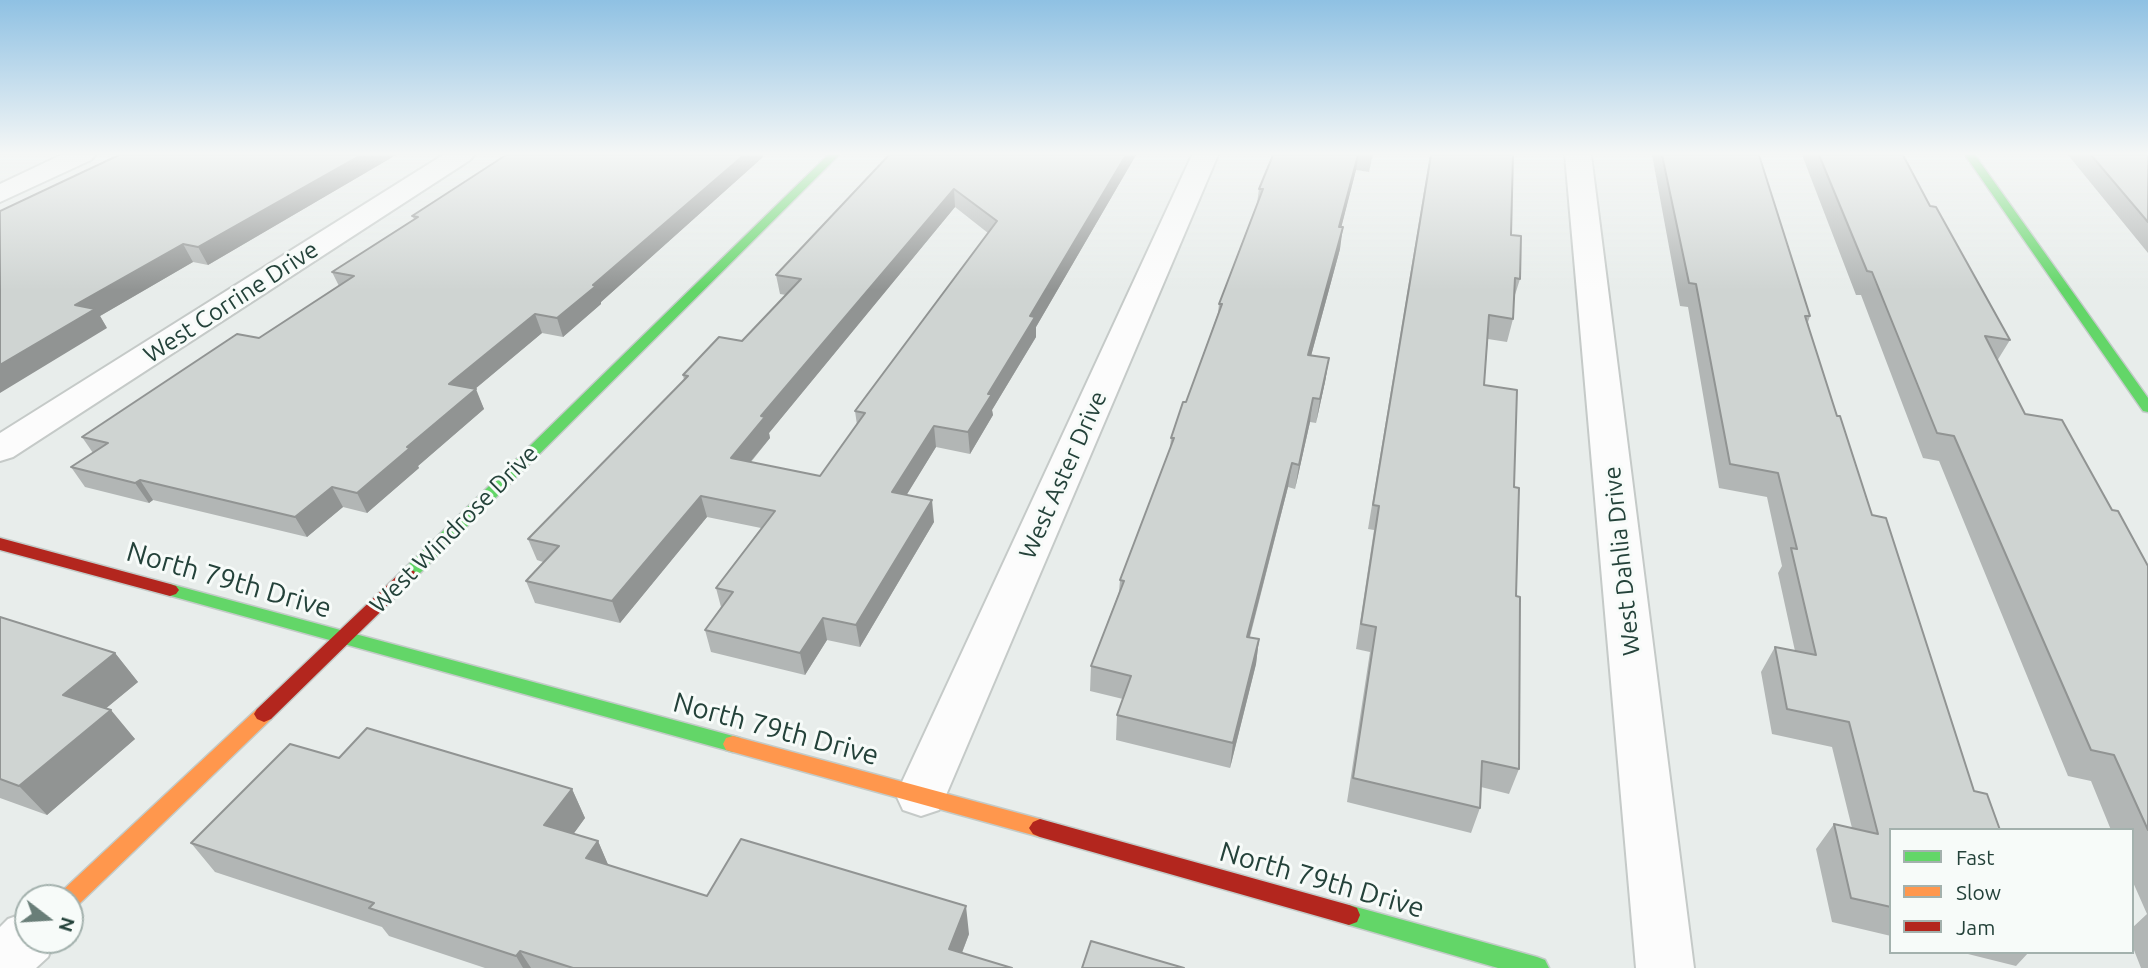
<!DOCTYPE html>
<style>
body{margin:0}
#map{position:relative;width:2148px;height:968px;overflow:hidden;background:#e8edeb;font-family:Ubuntu,sans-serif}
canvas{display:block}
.legend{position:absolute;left:1889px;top:828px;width:245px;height:126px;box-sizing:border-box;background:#f7fbf9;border:2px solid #a3b1ad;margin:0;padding:9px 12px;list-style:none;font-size:21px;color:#24423a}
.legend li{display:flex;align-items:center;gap:14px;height:35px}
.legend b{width:35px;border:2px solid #a3b1ad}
.north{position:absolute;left:14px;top:884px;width:70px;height:70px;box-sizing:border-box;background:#f7fbf9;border:2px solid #a3b1ad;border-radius:50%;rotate:107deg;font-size:19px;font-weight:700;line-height:28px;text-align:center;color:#24423a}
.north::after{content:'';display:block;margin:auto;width:24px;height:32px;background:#697e78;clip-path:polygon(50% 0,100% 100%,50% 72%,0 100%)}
</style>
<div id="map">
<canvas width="2148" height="968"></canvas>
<ul class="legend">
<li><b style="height:9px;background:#63d668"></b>Fast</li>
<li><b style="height:9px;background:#ff974d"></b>Slow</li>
<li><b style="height:9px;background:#b3261e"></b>Jam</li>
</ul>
<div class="north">N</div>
</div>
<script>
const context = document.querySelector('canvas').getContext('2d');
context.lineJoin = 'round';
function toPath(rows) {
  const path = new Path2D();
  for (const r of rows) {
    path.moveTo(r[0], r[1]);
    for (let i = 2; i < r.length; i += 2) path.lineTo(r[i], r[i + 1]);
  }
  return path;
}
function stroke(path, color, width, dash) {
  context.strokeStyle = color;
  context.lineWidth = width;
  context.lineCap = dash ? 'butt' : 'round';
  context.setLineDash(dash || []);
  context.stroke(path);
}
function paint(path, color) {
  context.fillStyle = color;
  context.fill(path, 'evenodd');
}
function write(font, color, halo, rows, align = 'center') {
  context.font = font + ' Ubuntu,sans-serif';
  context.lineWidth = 6;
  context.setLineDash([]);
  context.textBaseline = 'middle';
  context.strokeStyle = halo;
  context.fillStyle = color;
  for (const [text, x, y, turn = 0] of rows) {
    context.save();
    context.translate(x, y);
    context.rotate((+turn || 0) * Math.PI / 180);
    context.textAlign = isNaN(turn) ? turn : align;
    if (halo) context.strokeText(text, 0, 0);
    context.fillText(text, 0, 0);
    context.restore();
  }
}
const street = toPath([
 [61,155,95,155,91,160,0,202,0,184,61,155],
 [443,155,474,155,470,160,13,457,0,461,0,433,443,155],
 [1192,155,1218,155,946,795,939,810,921,816,903,810,896,795,1192,155],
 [1565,155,1591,155,1694,968,1636,968,1565,155],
 [28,912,28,940,55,940,48,957,36,968,0,968,0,927,8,919,28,912]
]);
const fast = toPath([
 [828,155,839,155,414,579,402,579,399,575,402,571,828,155],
 [1965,155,1975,155,2148,398,2148,412,2143,411,1965,155],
 [170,584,733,736,740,738,743,744,740,750,733,752,164,594,161,590,164,586,170,584],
 [1349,905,1537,957,1545,960,1549,968,1498,968,1349,925,1341,922,1338,915,1341,908,1349,905]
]);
const slow = toPath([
 [264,706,271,709,274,714,271,719,78,905,70,908,70,898,59,898,62,891,257,709,264,706],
 [733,736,1040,819,1047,822,1051,828,1047,834,1040,837,733,752,726,750,723,744,726,738,733,736]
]);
const jam = toPath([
 [0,538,170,584,176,586,179,590,176,594,170,596,0,550,0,538],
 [408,569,414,571,417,575,414,579,271,719,264,722,257,719,254,714,257,709,402,571,408,569],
 [1040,819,1349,905,1357,908,1360,915,1357,922,1349,925,1040,837,1033,834,1029,828,1033,822,1040,819]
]);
const wall = toPath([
 [396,155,208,265,193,262,100,316,107,328,0,211],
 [889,155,1136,155,1036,327,1036,337,992,410,993,415,970,454,936,447,906,495,934,522,860,647,827,640,805,675,711,652,705,630,721,607,716,588,761,528,707,517,620,623,535,603,526,581,543,562,537,560,528,539,684,380,683,375,742,341,786,295,780,294,776,275],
 [955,207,988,233,855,411,857,425,820,476,751,462,770,438,769,433],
 [1273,155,1373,155,1369,172,1356,170,1341,227,1340,249,1311,356,1329,358,1325,382,1316,423,1310,422,1295,489,1288,487,1250,637,1259,639,1256,664,1230,768,1116,740,1117,715,1123,699,1090,691,1091,666,1119,592,1120,580,1170,448,1171,438,1186,402,1218,313,1219,304,1257,203,1259,189],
 [1430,155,1513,155,1511,235,1520,279,1514,298,1513,319,1507,342,1488,339,1484,385,1514,487,1519,769,1509,794,1481,787,1480,808,1471,833,1347,802,1370,652,1356,649,1374,530,1368,529],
 [1652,155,1759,155,1810,316,1808,322,1891,830,1891,936,1832,922,1816,849,1834,824,1852,828,1832,747,1772,734,1761,672,1775,647,1795,651,1778,573,1782,566,1767,497,1719,488,1688,307,1680,306],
 [1802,155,1903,155,1930,206,2010,340,1997,361,2025,414,2112,510,2148,566,2148,968,2141,968,2132,945,2132,928,2147,914,2132,880,2132,830,2111,830,2091,781,2068,776,1939,461,1923,458,1861,295,1856,295],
 [2068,155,2148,155,2148,253],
 [763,157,601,302,601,304,563,337,542,333,475,389,484,409,418,466,419,468,367,513,343,507,307,537,153,500,149,503,85,487,71,467,93,453,82,437,259,338,339,286,332,272,414,219,412,216],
 [0,617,115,653,138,682,106,708,135,739,47,815,0,798],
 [339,758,572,789,585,818,573,834,598,841,608,865,707,896,969,934,962,953,1012,968,485,968,389,936,382,927,215,872,191,843],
 [1960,952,2029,952,2016,966]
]);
const shadedWall = toPath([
 [361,155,396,155,208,265,198,247],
 [744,155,763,155,763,157,601,302,601,304,563,337,557,318,593,285],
 [1126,155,1136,155,1036,327,1036,337,992,410,993,415,970,454,968,432,988,394,1030,316],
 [1359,155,1356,170,1336,248,1339,227],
 [954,189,955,207,769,433,770,438,736,479,731,458,761,416],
 [1343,227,1340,249,1305,378,1308,355],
 [183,244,193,262,100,316,107,328,0,393,0,365,75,305],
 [535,314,542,333,457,404,449,384],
 [1329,358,1325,382,1316,423,1320,399],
 [476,389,484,409,418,466,419,468,367,513,357,493,407,447],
 [1313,398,1310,422,1295,489,1299,465],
 [934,426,936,447,895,514,892,492],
 [1292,463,1288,487,1243,662,1247,637],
 [140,480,153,500,149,503,135,483],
 [332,487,343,507,307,537,295,517],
 [701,496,707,517,620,623,612,601],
 [932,500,934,522,860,647,856,625],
 [823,618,827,640,805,675,800,653],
 [1259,639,1256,664,1230,768,1233,743],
 [115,653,138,682,87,724,63,695],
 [111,710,135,739,47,815,19,786],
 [572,789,585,818,559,854,544,825],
 [598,841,610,869,586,858],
 [966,906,969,934,956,968,949,949],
 [520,951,531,968,523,968,516,956]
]);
const building = toPath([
 [119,155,361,155,198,247,183,244,75,305,95,309,0,365,0,211,119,155],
 [506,155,744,155,593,285,596,286,557,318,535,314,449,384,476,389,407,447,410,448,357,493,332,487,295,517,140,480,135,483,71,467,108,443,82,437,237,334,259,338,354,276,332,272,418,217,412,216,506,155],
 [889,155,1126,155,1030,316,1035,317,988,394,992,394,968,432,934,426,892,492,932,500,856,625,823,618,800,653,705,630,733,592,716,588,775,511,701,496,612,601,526,581,559,546,528,539,688,376,683,375,719,337,742,341,801,279,776,275,889,155],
 [954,189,997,221,855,411,865,413,820,476,731,458,765,417,761,416,954,189],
 [1273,155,1358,155,1339,227,1343,227,1308,355,1329,358,1320,399,1313,398,1299,465,1292,463,1247,637,1259,639,1233,743,1117,715,1131,676,1091,666,1124,581,1120,580,1174,438,1171,438,1183,402,1186,402,1222,304,1219,304,1263,189,1259,189,1273,155],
 [1431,155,1513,155,1511,235,1521,236,1520,279,1515,278,1513,319,1489,315,1484,385,1517,390,1514,487,1519,488,1516,596,1520,597,1519,769,1482,761,1480,808,1353,778,1376,627,1361,624,1379,506,1373,505,1431,155],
 [1662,155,1759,155,1810,316,1805,316,1837,416,1840,416,1872,515,1886,518,1974,791,1987,794,2000,830,1891,830,1891,907,1851,898,1834,824,1878,834,1849,722,1787,709,1775,647,1816,655,1791,548,1797,549,1778,473,1730,464,1696,284,1689,283,1662,155],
 [1819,155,1903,155,1930,206,1936,207,2010,340,1985,336,2025,414,2062,420,2112,510,2118,511,2148,566,2148,830,2114,755,2091,750,1954,436,1937,433,1872,272,1867,271,1819,155],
 [2091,155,2148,155,2148,222,2091,155],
 [0,617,115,653,63,695,111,710,19,786,0,779,0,617],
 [367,728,572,789,544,825,598,841,586,858,707,896,741,839,966,906,949,949,1012,968,573,968,520,951,516,956,369,908,374,903,191,843,290,744,339,758,367,728],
 [1091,941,1184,968,1082,968,1091,941]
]);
const streetNames = [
 ["West Corrine Drive",231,302,-33],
 ["West Aster Drive",1063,475,-66],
 ["West Windrose Drive",454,529,-45],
 ["West Dahlia Drive",1622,561,-96]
];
const nearStreetnames = [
 ["North 79th Drive",229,580,16],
 ["North 79th Drive",776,729,15],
 ["North 79th Drive",1322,880,16]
];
stroke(street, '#c5cac8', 4);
stroke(fast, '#c3cbc8', 3);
stroke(slow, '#c3cbc8', 3);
stroke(jam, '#c3cbc8', 3);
paint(street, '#fcfcfc');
paint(fast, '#63d668');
paint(slow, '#ff974d');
paint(jam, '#b3261e');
paint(wall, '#b2b6b5');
paint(shadedWall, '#919493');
paint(building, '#cfd4d2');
stroke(building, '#919493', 2);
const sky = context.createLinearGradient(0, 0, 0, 290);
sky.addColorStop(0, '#8fc1e3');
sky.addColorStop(0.53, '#f5f7f6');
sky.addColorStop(1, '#f5f7f600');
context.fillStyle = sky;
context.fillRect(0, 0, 2148, 290);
write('24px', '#24423a', '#f7fbf9', streetNames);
write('28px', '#24423a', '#f7fbf9', nearStreetnames);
</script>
